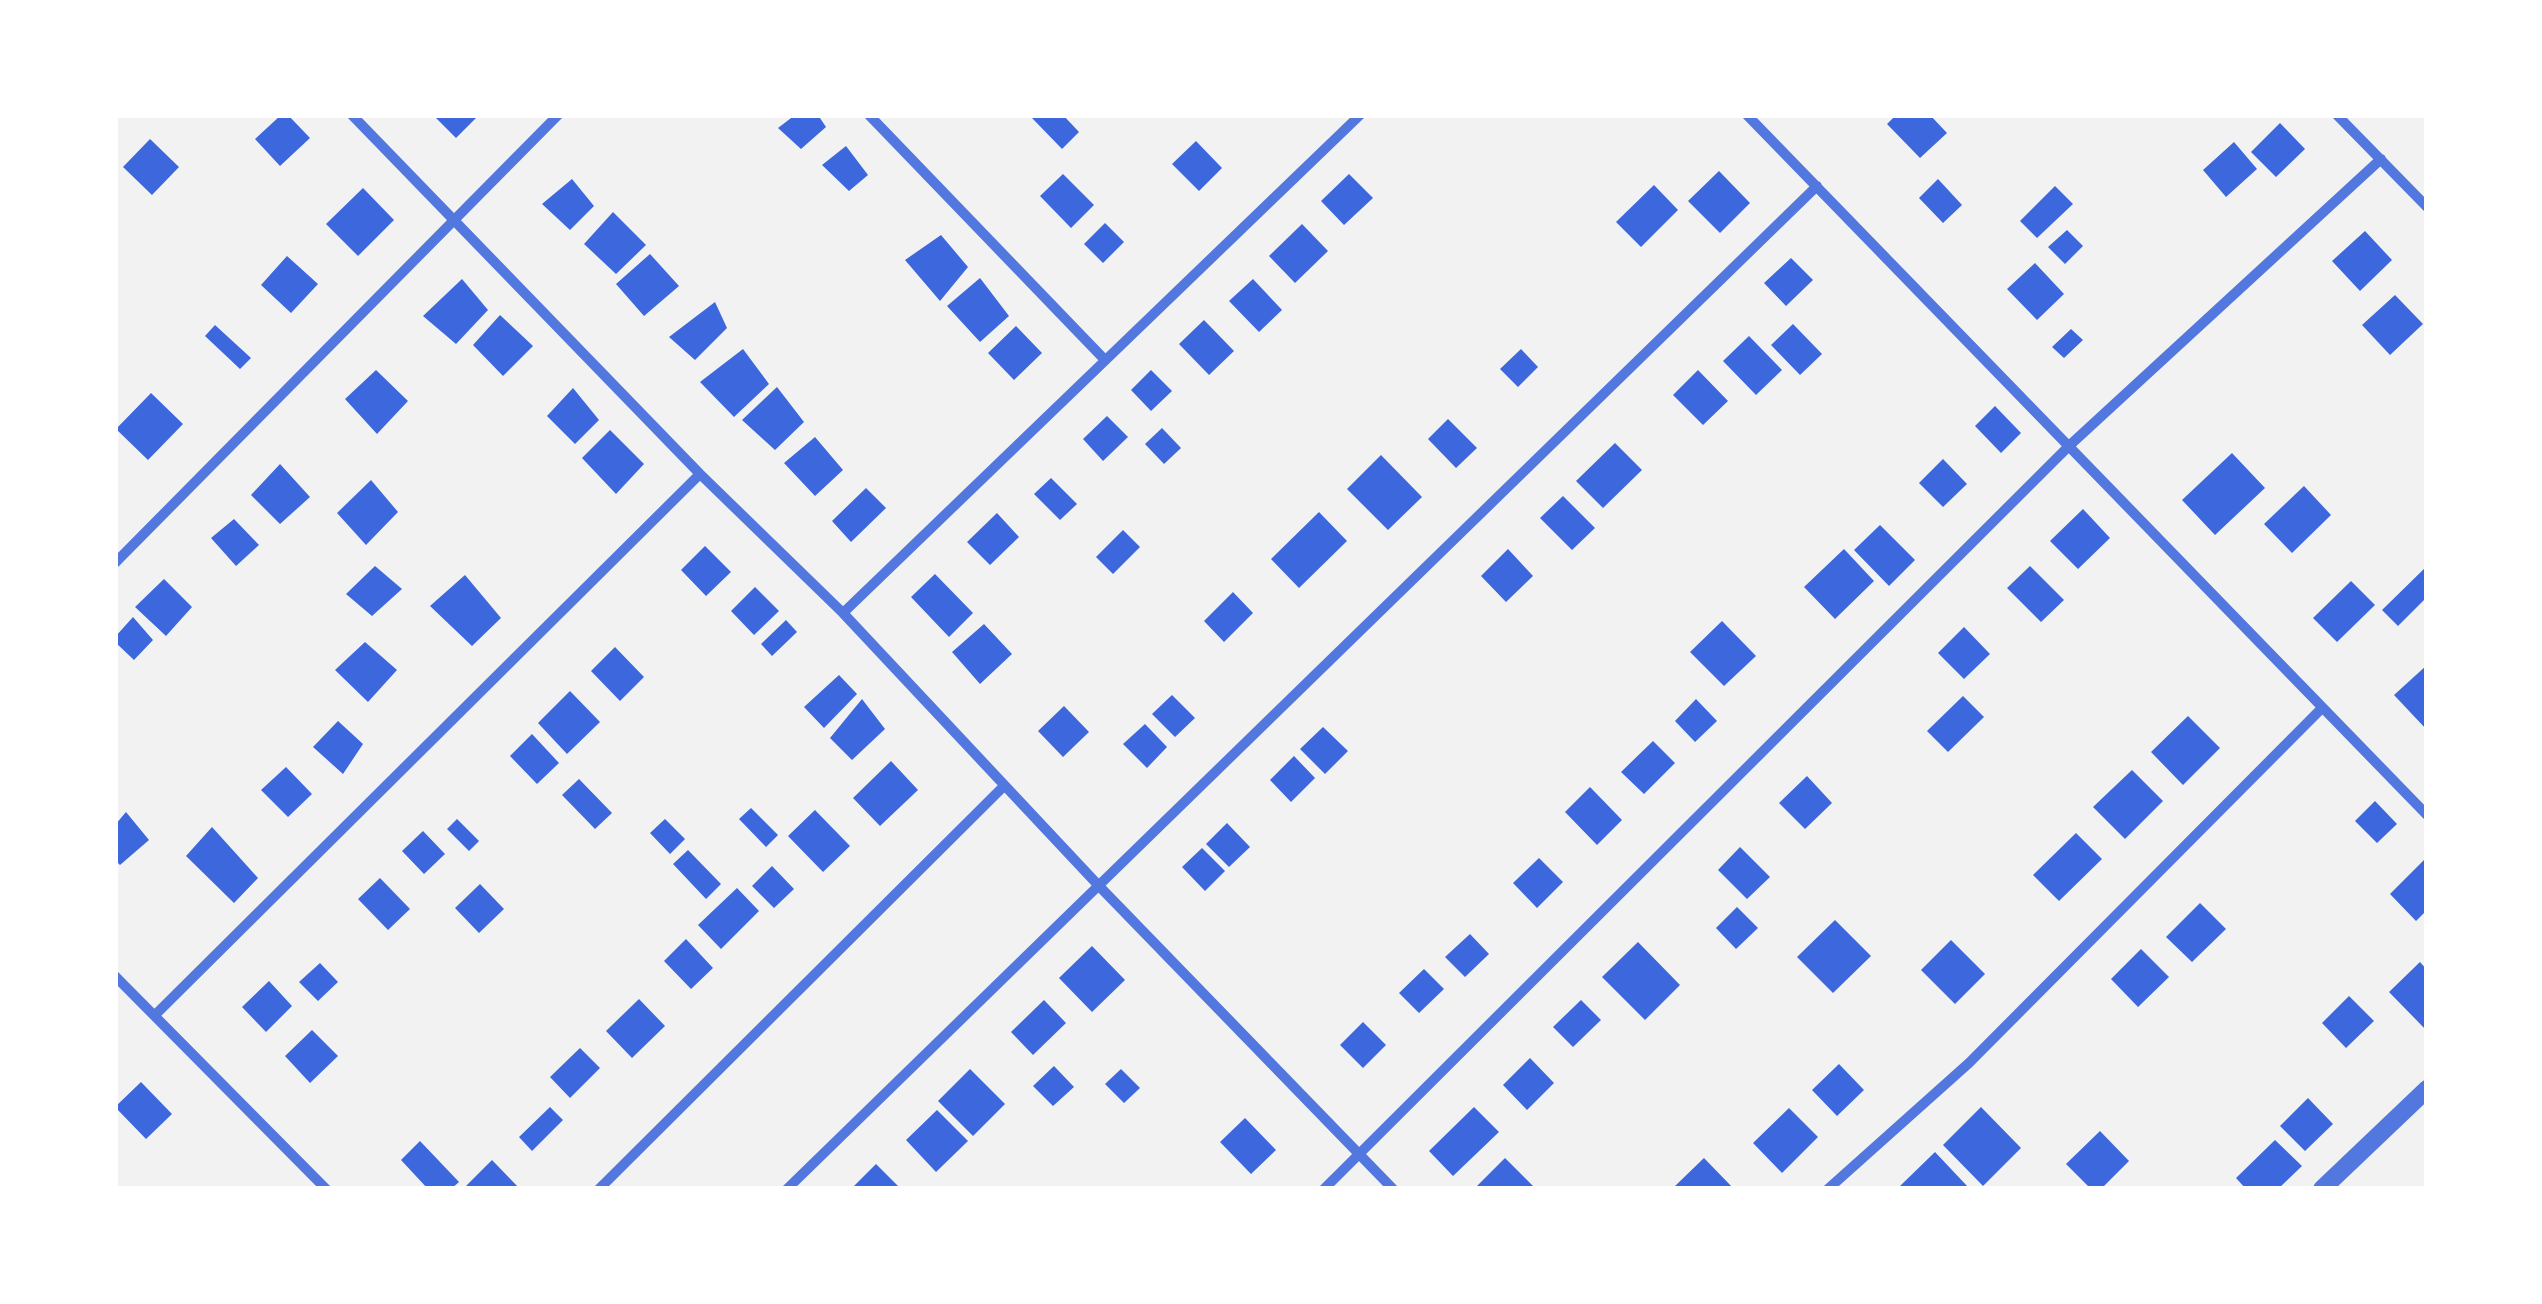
<!DOCTYPE html>
<style>
body{margin:0}
#map{position:relative;width:2542px;height:1304px;overflow:hidden;background:#f2f2f2;font-family:"IBM Plex Sans",sans-serif}
canvas{display:block}
.frame{position:absolute;inset:0;border:118px solid #fff;pointer-events:none}
</style>
<div id="map">
<canvas width="2542" height="1304"></canvas>
<div class="frame"></div>
</div>
<script>
const context = document.querySelector('canvas').getContext('2d');
context.lineJoin = 'round';
function paint(path, color) {
  context.fillStyle = color;
  context.fill(path, 'evenodd');
}
function toPath(rows) {
  const path = new Path2D();
  for (const r of rows) {
    path.moveTo(r[0], r[1]);
    for (let i = 2; i < r.length; i += 2) path.lineTo(r[i], r[i + 1]);
  }
  return path;
}
function stroke(path, color, width, dash) {
  context.strokeStyle = color;
  context.lineWidth = width;
  context.lineCap = dash ? 'butt' : 'round';
  context.setLineDash(dash || []);
  context.stroke(path);
}
const building = toPath([
 [281,115,288,115,310,138,280,166,255,139],
 [433,115,479,115,456,138],
 [795,115,818,115,826,127,801,149,778,128],
 [1035,115,1063,115,1079,132,1062,149,1032,118],
 [1896,115,1930,115,1947,133,1920,158,1887,124],
 [2280,123,2305,149,2276,177,2251,152],
 [150,139,179,167,152,195,123,167],
 [1196,141,1222,168,1199,191,1172,164],
 [2234,142,2257,169,2226,197,2203,170],
 [846,146,868,175,849,191,822,165],
 [1719,171,1750,203,1720,233,1688,201],
 [1063,174,1094,205,1071,228,1040,196],
 [1349,174,1373,198,1344,225,1321,201],
 [572,179,594,206,570,230,542,204],
 [1938,179,1962,205,1943,223,1919,198],
 [1654,185,1678,210,1641,247,1616,222],
 [2055,186,2073,204,2037,238,2020,221],
 [363,188,394,220,358,256,326,224],
 [613,212,646,245,616,274,584,244],
 [1105,223,1124,242,1103,263,1084,244],
 [1302,224,1328,251,1295,283,1269,256],
 [2067,230,2083,246,2065,264,2048,247],
 [2365,231,2392,260,2360,291,2332,261],
 [941,235,968,267,940,301,905,260],
 [650,254,679,286,644,316,616,284],
 [287,256,318,284,291,313,261,285],
 [1791,258,1813,280,1786,306,1764,283],
 [2035,263,2064,294,2037,320,2007,289],
 [980,278,1009,316,980,342,947,306],
 [462,279,488,310,456,344,423,316],
 [1253,279,1282,310,1259,332,1229,301],
 [2395,295,2423,324,2390,355,2362,325],
 [715,302,727,328,695,360,669,337],
 [500,315,533,346,503,376,473,345],
 [1204,320,1234,351,1209,375,1179,344],
 [1793,324,1822,354,1800,375,1771,345],
 [215,325,251,358,240,369,205,336],
 [1016,326,1042,353,1014,380,988,353],
 [2071,329,2083,340,2064,358,2052,347],
 [1749,336,1782,370,1756,395,1723,361],
 [743,349,769,384,734,417,700,382],
 [1521,349,1538,367,1518,387,1500,369],
 [376,370,408,401,377,434,345,399],
 [1151,370,1172,391,1151,411,1131,390],
 [1698,370,1728,401,1703,425,1673,395],
 [777,387,804,422,775,450,742,420],
 [573,388,599,420,575,444,547,416],
 [151,393,183,424,148,460,116,429],
 [1995,406,2021,433,2001,453,1975,426],
 [1107,416,1128,437,1103,461,1083,439],
 [1448,419,1477,448,1456,468,1428,439],
 [1162,428,1181,448,1164,464,1145,444],
 [610,430,644,464,616,494,582,458],
 [815,437,843,470,815,496,784,463],
 [1615,443,1642,470,1603,508,1576,481],
 [2232,453,2265,488,2215,535,2182,500],
 [1381,455,1422,497,1388,530,1347,489],
 [1943,459,1967,484,1943,507,1919,483],
 [280,464,310,497,280,524,251,495],
 [1051,478,1077,504,1060,520,1034,494],
 [371,480,398,512,366,545,337,513],
 [2304,486,2331,515,2292,553,2264,524],
 [866,488,886,508,851,542,832,521],
 [1563,496,1595,528,1572,550,1540,518],
 [2083,509,2110,538,2078,569,2050,541],
 [1319,512,1347,541,1299,588,1271,559],
 [997,513,1019,537,990,565,967,542],
 [234,519,259,545,236,566,211,538],
 [1880,525,1915,560,1889,586,1854,550],
 [1123,530,1140,547,1113,574,1096,557],
 [705,546,731,572,706,596,681,570],
 [1508,549,1533,576,1506,602,1481,576],
 [1844,549,1874,581,1835,619,1804,587],
 [375,566,402,589,372,616,346,594],
 [2030,566,2064,600,2041,622,2007,588],
 [2427,566,2427,597,2398,626,2382,610],
 [935,574,973,613,949,637,911,597],
 [465,575,501,618,472,646,430,606],
 [164,579,192,607,166,636,135,607],
 [2351,581,2375,605,2337,642,2313,618],
 [755,587,779,611,754,635,731,611],
 [1233,592,1253,613,1224,642,1204,621],
 [133,617,153,640,134,660,115,642,115,637],
 [786,620,797,632,772,656,761,644],
 [1722,621,1756,656,1724,686,1690,652],
 [984,624,1012,654,980,684,952,652],
 [1964,627,1990,654,1964,679,1938,653],
 [365,642,397,670,368,702,335,670],
 [615,647,644,677,620,701,591,671],
 [2427,665,2427,730,2394,695],
 [839,675,857,694,824,728,804,707],
 [570,691,600,722,567,754,538,723],
 [1172,695,1195,718,1175,737,1152,714],
 [1963,696,1984,717,1948,752,1927,731],
 [862,699,885,729,852,760,830,738],
 [1696,699,1717,721,1695,742,1675,721],
 [1064,706,1089,732,1063,757,1038,731],
 [2188,716,2220,748,2183,785,2151,752],
 [338,721,363,744,343,774,313,747],
 [1145,724,1167,747,1147,768,1123,744],
 [1323,727,1348,751,1325,774,1300,749],
 [532,734,559,763,537,784,510,756],
 [1653,741,1675,763,1644,794,1621,772],
 [1294,756,1315,778,1291,802,1270,780],
 [891,761,918,790,880,826,853,798],
 [286,767,312,794,288,817,261,790],
 [2132,770,2163,801,2125,839,2093,807],
 [1807,776,1832,803,1805,829,1779,803],
 [579,779,612,813,595,829,562,795],
 [1590,787,1622,820,1597,845,1565,812],
 [2375,801,2397,824,2377,843,2355,821],
 [751,808,778,835,766,847,739,819],
 [815,810,850,846,823,872,788,836],
 [126,812,149,840,120,865,115,860,115,825],
 [457,819,479,841,469,851,447,829],
 [665,819,685,839,670,854,650,833],
 [1227,823,1250,847,1229,867,1206,844],
 [212,827,258,878,234,903,186,856],
 [423,831,445,854,424,874,402,851],
 [2076,833,2102,859,2059,901,2033,875],
 [1740,847,1770,877,1747,899,1718,870],
 [1202,848,1225,871,1205,891,1182,867],
 [688,850,721,884,706,899,673,864],
 [2427,857,2427,910,2416,921,2390,894],
 [1539,858,1563,882,1537,908,1513,883],
 [772,866,794,889,774,908,752,886],
 [380,878,410,909,388,930,358,899],
 [480,884,504,909,479,933,455,908],
 [737,888,759,911,721,949,698,925],
 [2200,903,2226,929,2192,962,2166,937],
 [1737,907,1758,928,1736,949,1716,928],
 [1835,920,1871,956,1833,993,1797,957],
 [1470,934,1489,954,1465,977,1445,957],
 [686,939,713,968,691,989,664,961],
 [1951,940,1985,974,1955,1004,1921,970],
 [1638,942,1680,985,1645,1020,1602,977],
 [1092,946,1125,980,1092,1012,1059,978],
 [2141,949,2169,977,2138,1007,2111,979],
 [2420,962,2427,970,2427,1031,2389,992],
 [320,963,338,982,318,1001,299,982],
 [1424,969,1444,989,1419,1013,1399,993],
 [269,981,292,1006,266,1032,242,1007],
 [2349,996,2374,1021,2346,1048,2322,1023],
 [639,999,665,1026,632,1058,606,1031],
 [1044,1000,1066,1023,1033,1055,1011,1032],
 [1581,1000,1601,1020,1573,1047,1553,1027],
 [1363,1022,1386,1045,1363,1068,1340,1045],
 [312,1030,338,1056,310,1083,285,1056],
 [580,1048,600,1068,570,1098,550,1077],
 [1530,1058,1554,1083,1527,1110,1503,1085],
 [1839,1064,1864,1090,1837,1116,1812,1090],
 [1054,1066,1074,1087,1053,1106,1033,1086],
 [970,1069,1005,1104,973,1136,938,1101],
 [1121,1069,1140,1088,1124,1103,1105,1084],
 [141,1082,172,1114,146,1139,115,1107],
 [2308,1098,2333,1124,2305,1151,2280,1126],
 [550,1107,563,1120,532,1151,519,1137],
 [1474,1107,1499,1132,1453,1176,1429,1151],
 [1981,1107,2021,1148,1983,1186,1943,1145],
 [1789,1108,1818,1137,1782,1173,1753,1143],
 [937,1110,968,1141,936,1172,906,1140],
 [1245,1118,1276,1150,1251,1174,1220,1142],
 [2100,1131,2129,1161,2101,1189,2091,1189,2066,1164],
 [2275,1140,2302,1166,2278,1189,2246,1189,2236,1178],
 [420,1141,459,1182,451,1189,428,1189,401,1160],
 [1935,1152,1968,1187,1966,1189,1903,1189,1900,1186],
 [1505,1158,1533,1186,1530,1189,1474,1189],
 [1704,1158,1734,1189,1678,1189,1675,1186],
 [492,1160,520,1189,469,1189,466,1186],
 [876,1164,901,1189,851,1189]
]);
const minor = toPath([
 [352,115,700,474,843,613,1099,886,1393,1189],
 [869,115,1105,360],
 [1747,115,2427,815],
 [2337,115,2427,207],
 [115,563,558,115],
 [843,613,1360,115],
 [115,976,326,1189],
 [155,1015,700,474],
 [599,1189,1004,786],
 [787,1189,1817,186],
 [1324,1189,2070,445,2381,159],
 [1828,1189,1969,1063,2322,708]
]);
const tertiary = toPath([
 [2322,1189,2427,1089]
]);
paint(building, '#3d67dc');
stroke(minor, '#5277de', 10);
stroke(tertiary, '#5277de', 18);
</script>
